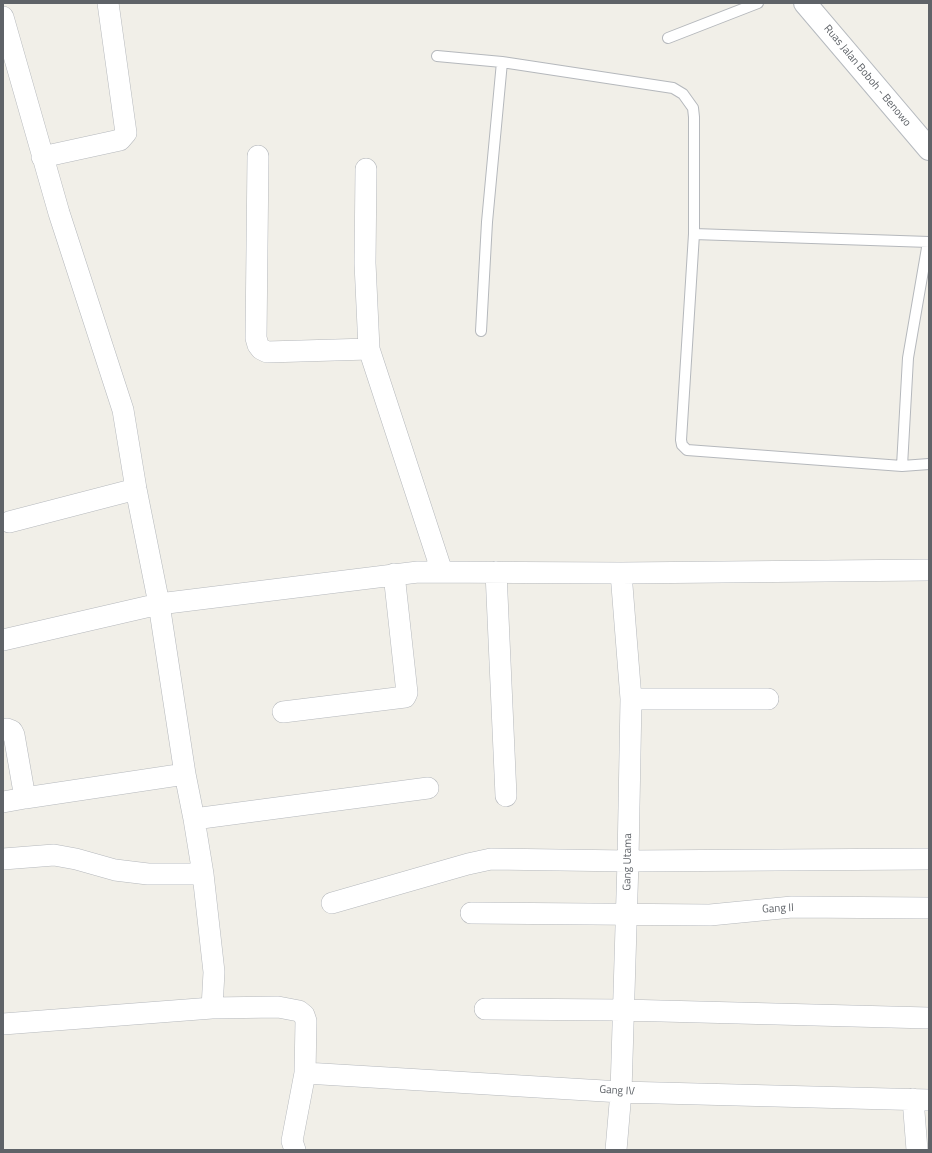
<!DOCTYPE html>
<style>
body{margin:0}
#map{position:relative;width:932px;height:1153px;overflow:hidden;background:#f1efe8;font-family:"Titillium Web",sans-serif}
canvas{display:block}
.frame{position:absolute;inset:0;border:4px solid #5f6368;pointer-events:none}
</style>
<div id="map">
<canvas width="932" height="1153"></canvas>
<div class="frame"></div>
</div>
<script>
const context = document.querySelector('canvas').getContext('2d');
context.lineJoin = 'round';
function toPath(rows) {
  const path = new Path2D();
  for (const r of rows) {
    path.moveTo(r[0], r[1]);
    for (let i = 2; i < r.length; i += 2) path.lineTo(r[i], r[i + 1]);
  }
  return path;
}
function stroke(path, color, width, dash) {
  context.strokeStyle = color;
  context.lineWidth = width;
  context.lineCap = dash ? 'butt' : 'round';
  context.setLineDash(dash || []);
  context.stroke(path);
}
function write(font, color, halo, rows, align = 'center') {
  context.font = font + ' "Titillium Web",sans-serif';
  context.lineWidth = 3;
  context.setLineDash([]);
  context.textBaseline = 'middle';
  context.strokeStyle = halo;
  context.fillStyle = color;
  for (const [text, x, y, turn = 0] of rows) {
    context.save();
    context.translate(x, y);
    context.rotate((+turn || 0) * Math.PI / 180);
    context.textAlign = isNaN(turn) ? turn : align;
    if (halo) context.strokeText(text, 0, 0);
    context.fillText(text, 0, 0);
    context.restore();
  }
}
const service = toPath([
 [668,38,758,3],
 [437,56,502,62,673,88,683,94,693,108,694,117,694,234,929,242],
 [694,234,681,440,682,445,687,450,902,466,929,464],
 [481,331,487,222,502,62],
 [902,466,908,358,928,242]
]);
const minor = toPath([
 [3,17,59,213,123,410,136,489,159,604,185,774,194,819,203,874,214,972,212,1008,3,1024],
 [258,156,256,338,258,345,261,349,267,352,369,349],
 [42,157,120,140,126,133,108,3],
 [366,169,365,263,369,349,442,572],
 [9,522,136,489],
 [496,572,506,796],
 [3,640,159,604,418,572,621,573,929,570],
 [631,699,768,699],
 [283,712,405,697,407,693,394,574],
 [3,730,7,729,12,731,14,735,25,798,185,774],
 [3,802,25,798],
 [194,819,428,788],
 [3,859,54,855,76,859,115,870,148,874,203,874],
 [332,903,468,864,491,859,628,861,929,859],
 [471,913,710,915,792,907,929,908],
 [212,1008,278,1007,299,1011,304,1015,306,1021,305,1073,292,1141,295,1150],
 [485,1009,623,1010,929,1018],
 [305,1073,621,1092,929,1100],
 [913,1099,917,1150],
 [616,1150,621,1092,628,861,631,699,621,573]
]);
const secondary = toPath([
 [805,3,929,149]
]);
const streetNames = [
 ["Ruas Jalan Boboh - Benowo",867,76,50],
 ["Gang Utama",628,862,-89],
 ["Gang II",778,909,-3],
 ["Gang IV",617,1091,3]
];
stroke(service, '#b5b8bc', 12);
stroke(minor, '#b5b8bc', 22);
stroke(secondary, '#b6babf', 24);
stroke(service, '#fff', 10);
stroke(minor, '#fff', 21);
stroke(secondary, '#fff', 22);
write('11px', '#5f6368', '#fff', streetNames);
</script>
